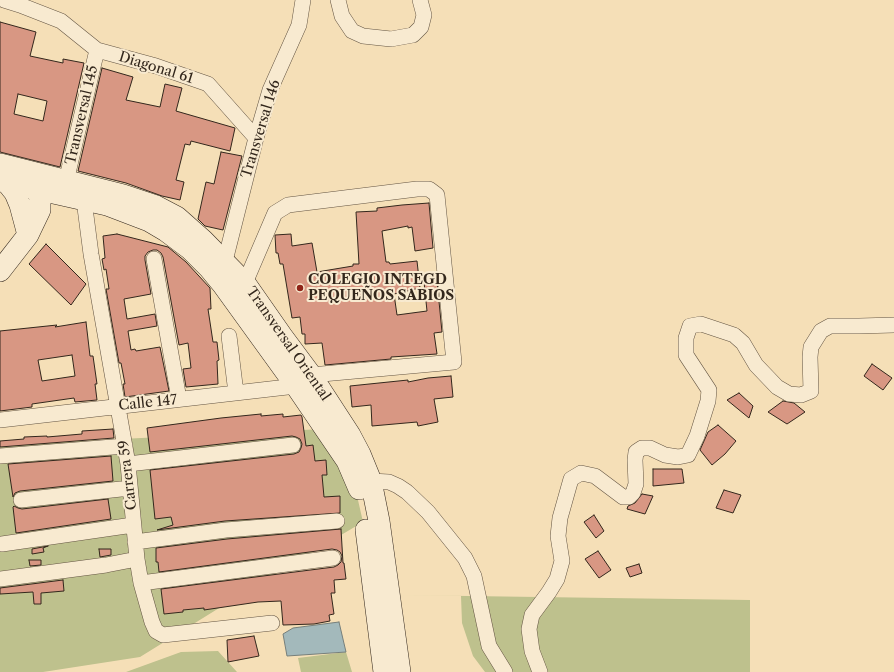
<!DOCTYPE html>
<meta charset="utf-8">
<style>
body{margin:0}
canvas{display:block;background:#f5dfb7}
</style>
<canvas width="894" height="672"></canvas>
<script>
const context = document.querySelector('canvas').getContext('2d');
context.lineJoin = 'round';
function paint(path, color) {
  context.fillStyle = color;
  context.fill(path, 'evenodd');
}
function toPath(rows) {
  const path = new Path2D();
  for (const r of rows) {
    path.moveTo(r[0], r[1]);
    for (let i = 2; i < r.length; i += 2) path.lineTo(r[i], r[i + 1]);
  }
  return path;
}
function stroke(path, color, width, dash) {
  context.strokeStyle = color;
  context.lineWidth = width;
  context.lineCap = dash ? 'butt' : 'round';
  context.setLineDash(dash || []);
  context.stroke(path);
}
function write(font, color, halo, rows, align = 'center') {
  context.font = font + ' "Libre Caslon Text",serif';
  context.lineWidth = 4;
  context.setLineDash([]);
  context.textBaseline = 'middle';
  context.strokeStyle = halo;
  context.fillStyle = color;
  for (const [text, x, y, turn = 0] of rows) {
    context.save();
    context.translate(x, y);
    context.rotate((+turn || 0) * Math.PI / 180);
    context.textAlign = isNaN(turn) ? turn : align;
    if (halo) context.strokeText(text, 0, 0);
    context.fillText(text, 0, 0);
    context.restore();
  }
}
const green = toPath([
 [323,429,355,487,363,522,245,592,140,657,43,672,0,672,0,445],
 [398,595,750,600,750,672,485,672,473,656,462,623,461,596],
 [218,651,237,672,126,672,181,652],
 [346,652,352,672,301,672,298,658]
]);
const water = toPath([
 [339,622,346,652,287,656,283,634,293,628,339,622]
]);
const building = toPath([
 [0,22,36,32,30,56,63,63,63,59,84,63,60,167,0,152,0,22],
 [18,94,47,101,43,121,14,114,18,94],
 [102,68,133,77,126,100,160,107,165,84,182,88,176,111,235,128,230,151,191,141,190,145,185,144,176,180,184,182,180,200,162,196,126,183,78,171,102,68],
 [221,152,242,156,223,230,205,226,198,219,206,182,214,184,221,152],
 [429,203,433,248,415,251,412,227,408,228,408,226,382,231,386,262,389,262,390,264,417,261,420,288,394,294,397,315,427,311,424,282,437,281,442,332,434,333,437,354,391,357,391,359,325,365,322,343,305,344,305,334,302,334,300,317,292,318,283,264,280,264,278,253,276,253,275,235,291,234,292,246,312,243,317,272,353,266,353,264,359,264,356,212,377,211,377,208,402,205,429,203],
 [117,234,168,247,186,262,210,288,211,309,208,309,213,342,217,342,219,360,217,361,218,384,186,387,183,369,191,368,188,343,179,345,163,257,161,253,157,250,153,250,148,252,145,256,145,260,151,294,124,299,127,319,155,314,157,326,128,331,131,350,135,349,136,351,160,347,169,391,125,397,123,384,125,384,121,363,119,363,106,289,109,289,106,269,104,270,102,259,105,258,103,236,117,234],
 [46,244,86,284,71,305,29,264,46,244],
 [86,322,90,356,93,356,97,384,95,384,97,400,75,402,74,398,32,404,32,407,0,411,0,331,57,325,55,327,86,322],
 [72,355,75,376,42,381,38,360,72,355],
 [872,364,892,378,883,390,864,376,872,364],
 [451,376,453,397,434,399,438,422,418,426,417,422,372,426,371,405,352,407,350,386,408,380,408,382,428,378,451,376],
 [739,393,753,406,749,418,727,400,739,393],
 [783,401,794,403,805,412,787,424,768,412,783,401],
 [261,414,261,416,283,414,283,417,301,415,302,417,306,446,313,445,315,461,326,460,327,475,322,475,324,497,340,496,340,513,225,521,157,530,173,525,171,517,155,519,150,470,294,454,299,452,301,448,302,444,300,439,296,437,292,436,150,452,147,428,221,418,261,414],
 [718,425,736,441,725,454,712,465,700,450,708,432,718,425],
 [113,429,114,438,0,447,0,441,24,439,24,437,47,436,47,437,82,434,82,431,113,429],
 [111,456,113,481,20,491,15,493,13,497,8,464,111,456],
 [653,469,682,469,684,483,653,486,653,469],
 [724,490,741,495,733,513,716,508,724,490],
 [642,494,653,496,645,514,627,509,628,506,635,503,642,494],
 [108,499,111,519,16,533,13,507,14,506,18,508,22,509,108,499],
 [594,515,604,531,596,538,584,522,594,515],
 [341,529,343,563,344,563,346,579,334,580,335,593,331,593,334,614,329,615,330,621,314,624,283,625,281,601,258,602,204,610,204,608,183,610,183,612,164,614,161,589,334,567,338,565,341,562,342,556,340,552,337,550,332,549,159,572,158,562,156,562,156,548,227,539,341,529],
 [48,546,43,548,44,552,32,554,32,549,48,546],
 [99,549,111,549,111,555,100,557,99,549],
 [598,551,611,570,599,578,585,559,598,551],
 [29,560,41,560,41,565,30,566,29,560],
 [639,564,642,573,630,577,626,568,639,564],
 [63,580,64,591,41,593,41,604,34,604,33,592,0,594,0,588,63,580],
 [254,636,259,656,228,662,227,640,254,636]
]);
const minor = toPath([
 [4,0,20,5,61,21,97,50,156,66,208,84,256,138],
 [338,0,342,16,352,31,363,36,391,39,413,35,421,27,424,15,420,0],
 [64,190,97,50],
 [84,200,91,254,128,464,137,559,141,583,152,622,156,631,163,635,272,623],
 [154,259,179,399],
 [225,261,256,138,270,90,299,25,303,0],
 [245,283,275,213,288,205,417,189,429,189,437,195,454,362,311,375],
 [229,336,236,393],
 [0,420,296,386],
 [0,456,125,446],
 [128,464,293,445],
 [371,481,389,482,398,486,407,492,428,512,465,558,474,576,489,646,505,672],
 [21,500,130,488],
 [135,542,226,530,337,521],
 [2,544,133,525],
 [0,579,106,565,137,559],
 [141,583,333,558],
 [540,672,532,651,529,629,532,615,549,592,557,579,562,561,558,536,560,518,571,479,581,473,595,476,623,497,629,497,633,493,636,484,635,460,636,452,642,448,650,448,665,455,678,457,688,455,697,436,708,401,709,390,686,355,686,338,690,326,701,324,734,335,743,343,756,365,777,387,789,394,801,395,811,391,810,357,811,347,821,331,830,326,859,326,894,325]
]);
const secondary = toPath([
 [0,164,123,195,156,206,177,217,203,240,245,283,282,336,311,375,350,435,360,454,371,481,379,521,400,672],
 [0,181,107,205,149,221,166,231,190,249,209,268,223,285,296,386,347,461,359,489],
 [7,183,15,193,20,205,28,235],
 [0,271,28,235,40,210,40,200,38,190,32,178],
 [366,530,384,672]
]);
const markers = [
 [300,288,4,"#8f2418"]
];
const streetNames = [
 ["Diagonal 61",156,68,17],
 ["Transversal 145",82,115,-77],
 ["Transversal 146",261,129,-73],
 ["Transversal Oriental",288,344,55],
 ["Calle 147",148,403,-6],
 ["Carrera 59",128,475,-97]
];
const poiNames = [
 ["COLEGIO INTEGD",308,280],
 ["PEQUEÑOS SABIOS",308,296]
];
paint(green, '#bec18d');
paint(water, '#a3b9bb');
stroke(water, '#767f7b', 1);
paint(building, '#d89783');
stroke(building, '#33271c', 1);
stroke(minor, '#645543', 16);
stroke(secondary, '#33271c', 22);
stroke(minor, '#f8ead0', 15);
stroke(secondary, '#f8ead0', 21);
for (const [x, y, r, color] of markers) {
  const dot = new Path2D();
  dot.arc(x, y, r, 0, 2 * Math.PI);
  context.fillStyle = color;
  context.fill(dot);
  stroke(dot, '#f8ead0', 1.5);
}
write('14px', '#33271c', '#f8ead0', streetNames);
write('bold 14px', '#33271c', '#f8ead0', poiNames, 'left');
</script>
